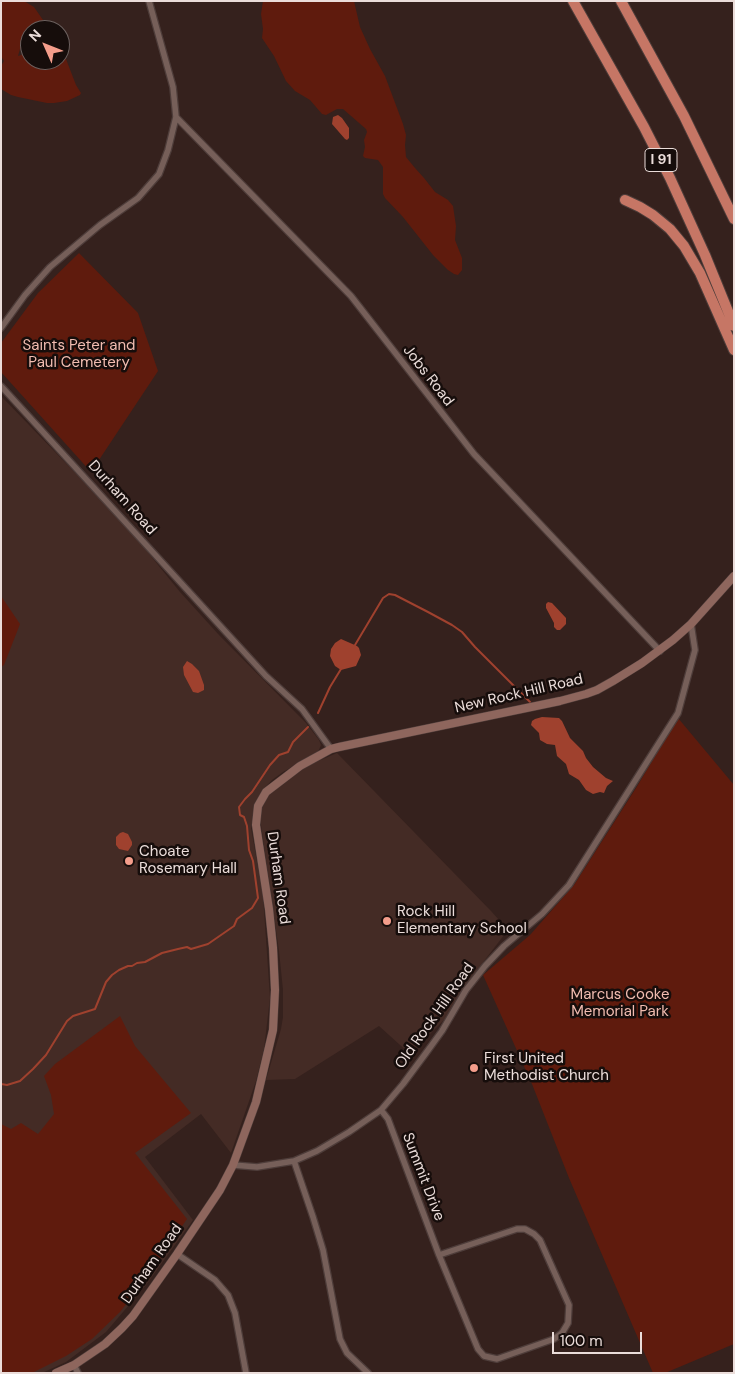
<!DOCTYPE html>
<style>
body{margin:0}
#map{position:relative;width:735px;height:1374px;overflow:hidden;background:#35211d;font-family:"DM Sans",sans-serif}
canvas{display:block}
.frame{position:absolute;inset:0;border:2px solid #ebddda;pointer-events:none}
.north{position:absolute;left:20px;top:20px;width:50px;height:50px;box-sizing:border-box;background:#160d0b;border:1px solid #6b605e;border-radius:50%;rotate:314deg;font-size:14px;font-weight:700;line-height:20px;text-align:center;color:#ebddda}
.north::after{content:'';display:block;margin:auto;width:18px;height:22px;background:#f49d8b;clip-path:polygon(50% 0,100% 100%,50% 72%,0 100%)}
.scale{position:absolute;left:552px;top:1332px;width:90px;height:22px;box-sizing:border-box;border:2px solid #ebddda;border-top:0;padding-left:6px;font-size:15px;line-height:18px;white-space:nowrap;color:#ebddda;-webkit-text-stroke:4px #160d0b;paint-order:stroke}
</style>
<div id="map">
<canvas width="735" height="1374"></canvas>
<div class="frame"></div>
<div class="north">N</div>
<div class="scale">100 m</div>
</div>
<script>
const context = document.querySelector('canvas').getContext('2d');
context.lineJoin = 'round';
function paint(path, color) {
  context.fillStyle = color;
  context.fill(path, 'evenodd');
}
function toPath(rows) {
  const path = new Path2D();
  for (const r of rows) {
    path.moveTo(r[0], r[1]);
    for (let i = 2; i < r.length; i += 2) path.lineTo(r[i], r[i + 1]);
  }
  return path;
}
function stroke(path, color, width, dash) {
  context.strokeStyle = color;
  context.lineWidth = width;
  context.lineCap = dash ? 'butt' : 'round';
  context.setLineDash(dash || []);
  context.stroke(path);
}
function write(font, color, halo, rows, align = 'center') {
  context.font = font + ' "DM Sans",sans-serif';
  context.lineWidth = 5;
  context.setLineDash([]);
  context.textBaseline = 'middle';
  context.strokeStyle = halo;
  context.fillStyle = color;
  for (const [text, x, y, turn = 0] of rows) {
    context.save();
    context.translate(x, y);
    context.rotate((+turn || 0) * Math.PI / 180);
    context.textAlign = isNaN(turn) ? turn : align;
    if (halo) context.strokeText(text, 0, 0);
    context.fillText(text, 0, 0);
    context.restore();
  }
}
const built = toPath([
 [1,396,88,486,137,539,180,592,219,635,306,723,319,740,321,745,318,752,283,772,272,780,263,790,255,808,253,815,251,828,263,895,270,998,264,1049,256,1081,231,1153,201,1114,145,1157,193,1220,146,1285,106,1332,66,1362,42,1373,1,1373],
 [337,753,491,911,508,930,467,983,445,1019,410,1054,379,1026,295,1079,266,1080,281,1029,283,1017,283,990,279,951,259,811,271,790,311,764]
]);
const green = toPath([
 [1,1,24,1,34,7,43,20,45,27,45,30,30,30,30,45,20,49,18,56,30,52,30,60,60,60,60,51,66,59,76,85,81,93,80,95,67,101,54,103,47,103,18,97,11,95,1,89,1,66,4,61,1,56],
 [263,1,354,1,360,27,370,49,385,76,403,124,406,135,405,145,406,157,415,168,424,178,435,192,448,200,453,206,456,226,455,240,462,258,462,270,458,275,454,274,448,270,433,255,403,217,385,198,383,194,383,167,378,160,365,158,363,156,365,147,364,140,367,132,366,129,343,109,337,109,326,115,322,114,310,100,295,91,286,81,274,56,262,38,263,29,261,14],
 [79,253,138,313,158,371,91,472,1,372,1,343,38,293],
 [1,596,20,624,4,665,1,667],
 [678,718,734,785,734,1344,665,1373,653,1373,569,1178,532,1084,483,975,530,935,574,885,636,788],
 [120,1016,135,1046,191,1113,135,1153,187,1219,145,1280,120,1312,92,1339,66,1356,32,1373,1,1373,1,1226,2,1225,1,1222,1,1124,11,1129,21,1123,38,1134,54,1114,51,1095,44,1076,55,1064]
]);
const water = toPath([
 [338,115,342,118,349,128,349,138,347,140,345,139,332,124,333,117],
 [548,602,552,603,566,618,566,624,560,630,557,630,554,627,554,623,546,608,546,604],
 [341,639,357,646,359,648,361,655,356,666,341,670,335,666,330,656,331,649,335,643],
 [187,661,192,664,199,671,204,685,204,690,198,693,193,692,184,675,183,667],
 [542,717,559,718,562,721,570,738,583,751,586,758,593,767,606,778,613,781,607,786,604,793,600,792,593,794,586,790,579,780,569,774,566,764,557,756,555,745,547,744,540,740,539,733,531,725,532,721,535,719],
 [123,832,128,834,132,842,132,845,128,851,119,849,116,845,116,837,120,833]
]);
const stream = toPath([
 [355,645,383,598,389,594,395,595,428,612,452,625,462,632,475,647,530,702],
 [318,713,330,687,341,669],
 [1,1084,7,1085,20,1081,33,1069,46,1055,67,1021,73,1016,95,1009,106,982,112,975,119,970,128,966,132,966,137,963,145,962,162,953,178,949,187,947,191,949,208,944,234,926,237,919,252,908,258,898,253,861,249,850,247,826,244,817,240,815,239,807,245,799,252,792,270,765,279,755,288,752,293,742,308,727]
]);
const minor = toPath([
 [176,117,351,296,474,454,660,651],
 [1,328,25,295,50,267,100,225,138,198,159,174,168,150,176,117,173,87,149,1],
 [1,386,266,676,302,709,331,749],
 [381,1110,388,1119,439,1255],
 [294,1161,313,1217,323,1250,340,1339,347,1353,368,1373],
 [233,1165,257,1167,294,1161,317,1151,349,1132,381,1110,403,1084,426,1053,442,1031,466,990,485,966,504,946,542,914,569,885,678,713,695,650,691,624],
 [517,1229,525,1229,534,1234,540,1240,569,1305,568,1323,562,1333,554,1339,497,1359,484,1356,478,1349,439,1255,517,1229],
 [177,1254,215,1280,228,1295,235,1313,246,1373],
 [74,1365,78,1373]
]);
const secondary = toPath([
 [56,1373,74,1365,105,1344,122,1328,133,1316,177,1254,220,1190,233,1165,256,1102,273,1030,275,990,273,948,269,909,256,825,258,806,266,792,300,766,331,749,339,747,560,701,586,694,597,690,613,681,642,663,673,640,691,624,734,576]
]);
const motorway = toPath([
 [573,1,644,127,670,178,705,255,734,326],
 [621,1,684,116,734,219],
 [625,200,640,207,653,215,670,229,684,246,700,273,734,350]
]);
const markers = [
 [129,861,5,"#f49d8b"],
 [387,921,5,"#f49d8b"],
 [474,1068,5,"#f49d8b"]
];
const shields = [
 [661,160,32]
];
const shieldNames = [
 ["I 91",661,160]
];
const parkNames = [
 ["Saints Peter and",79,346],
 ["Paul Cemetery",79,363],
 ["Marcus Cooke",620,995],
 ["Memorial Park",620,1012]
];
const streetNames = [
 ["Jobs Road",428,376,52],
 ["Durham Road",122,498,48],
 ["New Rock Hill Road",519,694,-13],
 ["Durham Road",278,878,82],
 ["Old Rock Hill Road",435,1016,-55],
 ["Summit Drive",423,1177,69],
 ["Durham Road",152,1264,-55]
];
const poiNames = [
 ["Choate",139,852],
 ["Rosemary Hall",139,869],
 ["Rock Hill",397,912],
 ["Elementary School",397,929],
 ["First United",484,1059],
 ["Methodist Church",484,1076]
];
paint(built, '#442b25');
paint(green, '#5f1b0d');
paint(water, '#9f412e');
stroke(stream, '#9f412e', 2);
stroke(minor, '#4e3d3a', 8);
stroke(secondary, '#4e3d3a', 9);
stroke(motorway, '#4e3d3a', 12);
stroke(minor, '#765f59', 5.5);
stroke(secondary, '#8e665d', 8);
stroke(motorway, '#c67665', 10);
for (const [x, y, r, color] of markers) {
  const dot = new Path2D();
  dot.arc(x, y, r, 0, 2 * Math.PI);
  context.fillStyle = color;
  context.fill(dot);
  stroke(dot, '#160d0b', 2);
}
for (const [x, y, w] of shields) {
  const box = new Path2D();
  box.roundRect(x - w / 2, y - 11.5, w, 23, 4);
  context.fillStyle = '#160d0b';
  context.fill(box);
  stroke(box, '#ebddda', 1);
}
write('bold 14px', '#ebddda', null, shieldNames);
write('15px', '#f1bcb0', '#160d0b', parkNames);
write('15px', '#ebddda', '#160d0b', streetNames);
write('15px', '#ebddda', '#160d0b', poiNames, 'left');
</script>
